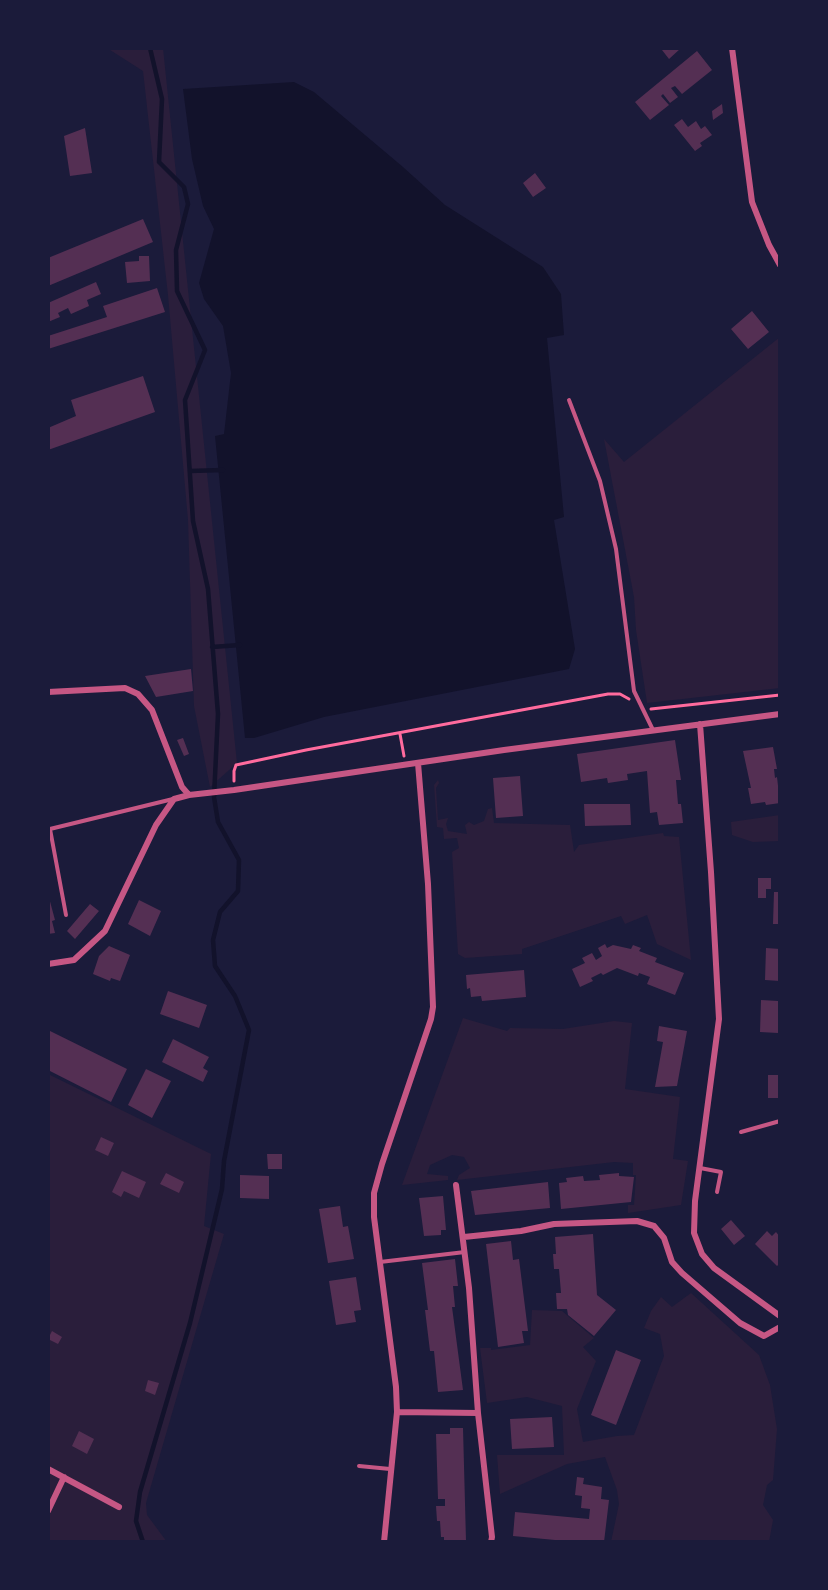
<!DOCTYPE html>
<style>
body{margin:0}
#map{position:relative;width:828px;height:1590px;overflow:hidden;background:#1b1b3a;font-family:Karla,sans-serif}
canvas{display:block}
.frame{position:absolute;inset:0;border:50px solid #1b1b3a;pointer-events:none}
</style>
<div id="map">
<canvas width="828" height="1590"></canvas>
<div class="frame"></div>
</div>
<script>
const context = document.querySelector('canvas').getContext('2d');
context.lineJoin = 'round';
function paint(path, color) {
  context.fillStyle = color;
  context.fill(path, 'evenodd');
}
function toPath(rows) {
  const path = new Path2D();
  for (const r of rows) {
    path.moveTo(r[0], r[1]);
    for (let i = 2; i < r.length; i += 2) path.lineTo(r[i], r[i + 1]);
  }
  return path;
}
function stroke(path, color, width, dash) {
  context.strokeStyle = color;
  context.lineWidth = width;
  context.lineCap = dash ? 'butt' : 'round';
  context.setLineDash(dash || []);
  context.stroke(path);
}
const green = toPath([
 [107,48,163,48,237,763,210,787,194,706,188,520,168,295,143,71],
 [780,337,780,688,647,703,636,630,634,597,604,439,624,462],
 [438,780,439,783,436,788,438,820,448,818,446,824,448,831,467,834,465,825,469,822,474,825,484,821,488,809,492,808,494,823,570,825,574,852,579,845,663,833,664,836,679,837,691,960,657,944,647,915,625,924,621,916,522,949,522,954,465,958,458,954,452,852,459,848,457,838,444,839,443,828,437,827,434,785],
 [780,815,780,841,753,842,732,835,731,822],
 [463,1018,507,1031,510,1028,563,1029,614,1021,632,1023,625,1089,680,1097,673,1159,688,1161,681,1205,628,1213,628,1205,634,1205,636,1175,633,1175,633,1163,614,1162,457,1180,459,1175,470,1168,464,1157,452,1155,430,1165,427,1174,448,1176,448,1180,402,1185],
 [48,1074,211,1154,204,1226,224,1234,146,1503,147,1515,167,1542,48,1542],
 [691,1293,759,1355,770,1385,777,1429,773,1480,767,1485,763,1505,773,1520,769,1542,611,1542,619,1504,617,1490,605,1457,567,1464,500,1494,497,1455,564,1455,562,1406,527,1397,487,1403,480,1348,491,1348,491,1350,530,1345,532,1310,562,1311,594,1338,583,1347,596,1361,577,1409,583,1442,617,1436,634,1435,664,1356,660,1334,644,1328,651,1311,661,1297,672,1307]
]);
const water = toPath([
 [294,82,314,92,403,167,445,205,543,267,561,294,564,335,547,338,564,517,554,520,575,649,569,669,324,717,254,738,245,738,215,436,224,434,231,373,223,326,204,299,199,283,214,229,203,206,192,159,183,89]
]);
const stream = toPath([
 [190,471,223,470],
 [212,647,240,645],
 [143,1542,136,1521,140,1492,190,1323,222,1189,224,1161,249,1030,235,996,215,966,213,940,220,912,238,891,239,860,218,822,214,797,218,714,208,589,193,521,185,400,205,350,177,291,176,250,188,204,184,187,159,162,162,99,150,48]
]);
const building = toPath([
 [665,48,679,48,680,49,669,59,662,50],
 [697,51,712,70,682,94,675,86,671,88,678,97,670,103,663,94,661,96,669,105,650,120,635,102],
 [722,104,723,113,713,120,712,111],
 [682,119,688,127,696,121,701,129,705,126,712,135,700,143,702,146,695,151,674,125],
 [85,128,92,173,70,176,64,136],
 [535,173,546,188,533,197,523,183],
 [143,219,153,242,48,286,48,258],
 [139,256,149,256,150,281,127,283,125,262,139,261],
 [96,282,101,294,87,300,89,306,71,314,68,308,58,313,60,317,48,322,48,303],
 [157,288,165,312,48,349,48,336,107,317,103,306],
 [752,311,769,332,748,349,731,329],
 [143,376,155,412,48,450,48,428,76,416,71,400],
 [191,669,193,691,156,697,145,676],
 [183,738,189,754,184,756,177,740],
 [675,740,681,780,676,780,678,804,681,804,683,823,659,825,657,812,650,813,647,771,627,774,628,780,608,783,607,778,581,782,577,754],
 [773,747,777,769,774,769,775,778,777,777,780,803,766,805,765,802,751,804,748,788,751,788,743,751],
 [520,776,523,816,496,818,493,778],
 [584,804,630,804,631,825,585,826],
 [758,878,771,878,771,889,766,889,766,898,758,898],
 [774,892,780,892,780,924,773,924],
 [48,894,55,920,52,921,55,933,48,934],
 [139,900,161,911,150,936,128,924],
 [90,904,99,911,75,939,67,931],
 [605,944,607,948,613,945,631,949,633,945,641,948,639,951,657,958,655,962,684,973,675,995,647,984,650,977,639,973,638,976,617,968,603,975,601,973,591,978,593,981,580,987,572,969,585,963,582,958,592,953,596,960,602,956,598,948],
 [109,946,130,955,120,981,111,978,110,981,93,974,99,956],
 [766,948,780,949,780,981,765,980],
 [524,970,526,997,482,1001,481,996,471,997,470,988,467,989,466,975],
 [168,991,207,1005,199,1028,160,1014],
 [761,1000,778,1001,778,1033,760,1032],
 [659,1026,687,1031,677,1086,655,1087,663,1042,657,1041],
 [48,1030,127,1069,111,1102,48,1070],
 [173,1039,209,1057,203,1068,208,1071,203,1082,162,1062],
 [146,1069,171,1081,152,1118,128,1105],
 [768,1075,780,1075,780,1098,768,1098],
 [101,1137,114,1143,108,1156,95,1150],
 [267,1154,282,1154,282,1169,268,1169],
 [122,1171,146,1182,139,1198,124,1191,121,1197,112,1192],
 [166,1173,184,1182,179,1193,160,1184],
 [619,1173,619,1176,634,1177,631,1202,561,1209,559,1183,567,1182,566,1178,583,1176,584,1181,600,1180,599,1175],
 [240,1175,269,1176,269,1199,240,1198],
 [548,1182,550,1208,475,1215,471,1191],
 [443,1196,446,1230,441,1230,441,1235,424,1236,419,1198],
 [340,1206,343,1227,348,1226,354,1259,328,1263,319,1209],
 [731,1220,745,1236,734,1245,721,1229],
 [767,1231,772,1236,776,1232,780,1237,780,1263,777,1266,755,1244],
 [593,1234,597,1295,616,1310,594,1336,568,1315,567,1309,557,1309,556,1293,561,1293,559,1269,554,1269,553,1254,556,1254,555,1237],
 [511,1241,513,1260,519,1259,528,1331,522,1331,524,1343,498,1347,486,1244],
 [455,1259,458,1286,453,1286,455,1307,452,1307,463,1390,438,1392,434,1351,430,1351,425,1310,428,1310,422,1263],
 [356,1277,361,1310,354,1311,356,1322,336,1325,329,1281],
 [52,1331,62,1337,58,1344,48,1339],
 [616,1350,641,1360,616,1425,591,1415],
 [148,1380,159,1383,155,1395,145,1391],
 [552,1417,554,1447,512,1449,510,1419],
 [450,1428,463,1428,466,1541,463,1542,444,1542,444,1537,441,1537,440,1521,437,1521,436,1506,445,1506,445,1499,438,1499,436,1434,450,1434],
 [79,1431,94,1439,87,1454,72,1446],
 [577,1477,584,1478,583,1484,602,1487,601,1499,609,1500,604,1542,576,1542,513,1536,515,1512,589,1519,590,1509,581,1508,582,1496,575,1495]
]);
const path = toPath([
 [651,709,780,695],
 [400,734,404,756],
 [234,781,234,771,236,765,306,750,608,694,620,694,629,699]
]);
const service = toPath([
 [569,400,600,481,616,549,634,691,653,730],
 [66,915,50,829,173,799],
 [741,1132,780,1121],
 [700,1168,721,1172,717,1192],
 [380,1262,465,1252],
 [359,1466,390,1469]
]);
const minor = toPath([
 [732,48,752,202,769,245,780,265],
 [48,692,125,688,138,694,152,710,182,787,189,795,234,790,504,750,780,714],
 [700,724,711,872,719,1019,695,1201,694,1233,702,1254,714,1268,780,1316],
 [48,964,74,960,105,931,156,825,174,799,189,795],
 [464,1237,521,1231,554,1224,637,1221,654,1226,664,1238,672,1262,682,1273,740,1323,764,1336,780,1327],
 [397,1412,478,1413,469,1288,456,1185],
 [478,1413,492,1537,491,1542],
 [48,1469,119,1507],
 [48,1511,64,1477],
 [384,1542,397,1412,396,1387,374,1217,374,1193,382,1164,431,1019,433,1007,428,884,418,763]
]);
paint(green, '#2a1e3b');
paint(water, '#12122b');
stroke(stream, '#12122b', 4.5);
paint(building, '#542f53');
stroke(path, '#ff6b9d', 3);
stroke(service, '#c65784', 4);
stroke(minor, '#c65784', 6);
</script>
